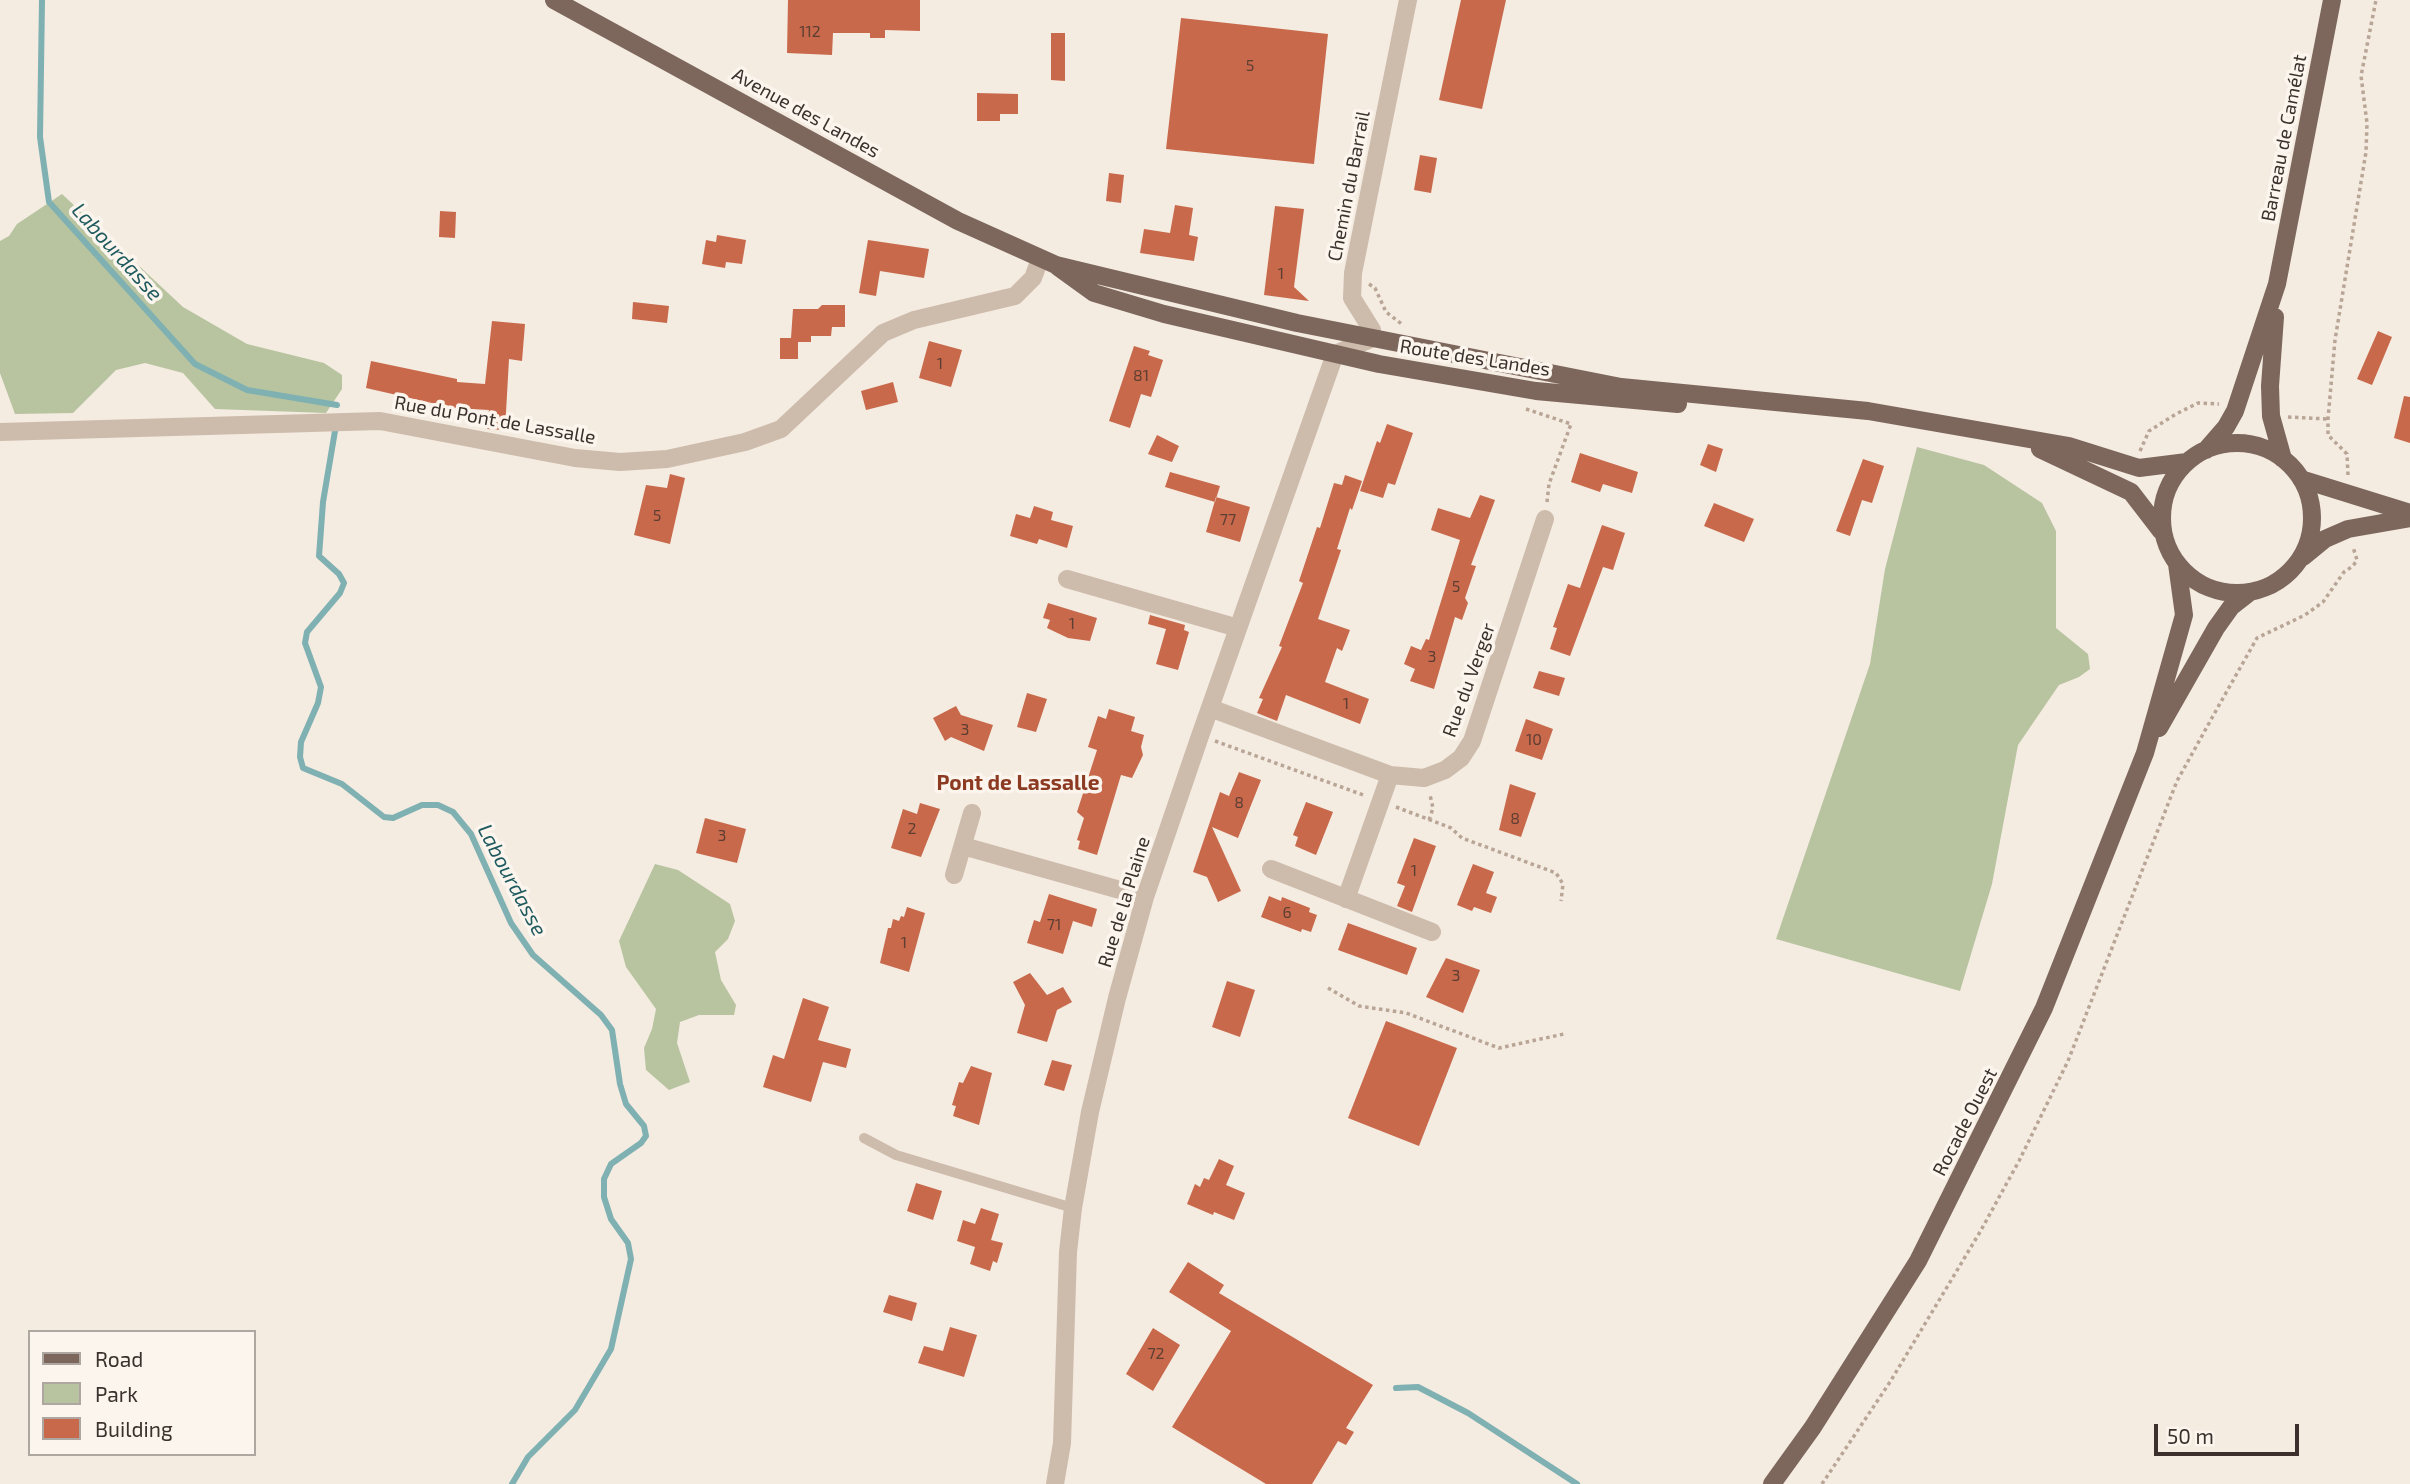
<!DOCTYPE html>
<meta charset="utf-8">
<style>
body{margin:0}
#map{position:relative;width:2410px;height:1484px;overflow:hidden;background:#f4ebe1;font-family:"Exo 2",sans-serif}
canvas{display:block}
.legend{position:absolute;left:28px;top:1330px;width:228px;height:126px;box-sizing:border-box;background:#fbf5ee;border:2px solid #aea6a0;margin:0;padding:9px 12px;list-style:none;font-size:21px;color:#3b302b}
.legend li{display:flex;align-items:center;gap:14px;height:35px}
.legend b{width:35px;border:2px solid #aea6a0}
.scale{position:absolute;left:2154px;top:1424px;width:145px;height:32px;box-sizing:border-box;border:4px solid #3b302b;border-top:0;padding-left:9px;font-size:21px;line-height:24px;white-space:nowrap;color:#3b302b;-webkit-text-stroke:5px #fbf5ee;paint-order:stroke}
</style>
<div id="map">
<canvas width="2410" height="1484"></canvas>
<ul class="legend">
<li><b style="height:9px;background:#7d675c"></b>Road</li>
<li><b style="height:19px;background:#b8c4a0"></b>Park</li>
<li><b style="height:19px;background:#c8694b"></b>Building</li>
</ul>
<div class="scale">50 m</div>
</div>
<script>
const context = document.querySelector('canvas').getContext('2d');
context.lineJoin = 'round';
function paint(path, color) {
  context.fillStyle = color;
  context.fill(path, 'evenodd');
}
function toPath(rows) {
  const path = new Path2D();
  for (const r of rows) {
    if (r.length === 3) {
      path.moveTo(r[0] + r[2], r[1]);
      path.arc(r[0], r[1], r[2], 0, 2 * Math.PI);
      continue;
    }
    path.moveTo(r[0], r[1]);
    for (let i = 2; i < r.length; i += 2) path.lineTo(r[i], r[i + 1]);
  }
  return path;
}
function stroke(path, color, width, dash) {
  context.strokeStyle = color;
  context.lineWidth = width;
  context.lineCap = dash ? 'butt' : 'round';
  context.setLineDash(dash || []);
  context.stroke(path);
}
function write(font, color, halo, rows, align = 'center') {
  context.font = font + ' "Exo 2",sans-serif';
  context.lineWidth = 7;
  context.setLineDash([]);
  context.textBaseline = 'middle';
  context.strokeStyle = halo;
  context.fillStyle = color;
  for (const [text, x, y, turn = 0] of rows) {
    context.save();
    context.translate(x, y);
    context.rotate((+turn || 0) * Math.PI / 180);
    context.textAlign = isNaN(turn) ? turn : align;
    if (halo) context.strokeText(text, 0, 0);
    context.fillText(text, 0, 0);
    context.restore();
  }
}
const green = toPath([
 [62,194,183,307,247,344,324,363,342,375,342,389,326,413,215,409,183,373,145,363,116,370,73,413,15,414,0,373,0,241,9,236,17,224],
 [1917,447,1984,465,2042,503,2056,531,2056,628,2088,654,2090,669,2079,677,2059,685,2018,745,1992,884,1960,991,1776,939,1870,664,1885,569],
 [655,864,678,870,730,904,735,921,728,939,715,952,721,980,736,1005,734,1015,699,1015,680,1022,677,1043,690,1082,669,1090,646,1070,644,1048,652,1029,656,1009,626,967,619,941]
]);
const stream = toPath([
 [42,0,40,137,49,202,195,364,247,390,337,405],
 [335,431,323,502,319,556,339,574,344,583,340,593,307,632,305,643,321,687,318,703,301,742,300,757,303,768,342,784,384,817,393,818,422,805,438,805,453,812,471,834,511,923,533,955,601,1015,612,1030,620,1084,626,1104,644,1126,646,1136,641,1143,611,1164,604,1179,604,1197,611,1219,628,1243,631,1259,611,1349,575,1410,528,1457,512,1484],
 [1396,1388,1418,1387,1468,1413,1577,1484]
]);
const building = toPath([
 [788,0,920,0,920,31,885,30,885,38,870,38,870,33,833,33,832,55,787,53],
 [1461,0,1506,0,1482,109,1439,100],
 [1181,18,1328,34,1314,164,1166,149],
 [1051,33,1065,33,1065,81,1051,80],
 [977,93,1018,94,1018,114,1000,114,1000,121,977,121],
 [1420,155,1437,158,1431,193,1414,190],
 [1109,173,1124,175,1121,203,1106,201],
 [1175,205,1193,208,1189,235,1198,237,1194,261,1140,253,1144,229,1170,233],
 [1275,206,1304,209,1294,287,1309,301,1264,295],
 [440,211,456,212,455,238,439,237],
 [717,235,746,240,742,264,726,262,725,268,702,264,706,240,716,242],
 [868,240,929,249,924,278,880,271,876,296,859,293],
 [633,302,669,306,667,323,632,319],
 [822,305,845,305,845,327,832,327,831,336,811,336,811,342,798,342,798,359,780,359,780,338,791,338,793,309,818,309],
 [492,321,525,324,522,361,509,359,505,430,487,429,489,410,454,408,366,388,371,361,457,379,457,382,485,384],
 [2378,331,2392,337,2372,385,2357,379],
 [929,341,962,350,951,387,919,378],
 [1134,346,1150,351,1148,355,1163,360,1151,397,1141,394,1130,428,1109,421],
 [893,382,898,402,866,410,861,391],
 [2404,396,2410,397,2410,443,2394,438],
 [1387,424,1413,433,1395,485,1388,483,1383,498,1360,491,1377,441,1380,443],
 [1157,435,1179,446,1172,462,1148,454],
 [1708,444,1723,449,1716,472,1700,465],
 [1580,453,1638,472,1632,493,1603,484,1600,492,1571,482],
 [1863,459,1884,466,1872,503,1862,500,1850,536,1836,531],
 [1170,472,1220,486,1215,502,1165,487],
 [670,474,685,478,670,544,634,535,646,485,667,488],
 [1345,475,1362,481,1352,510,1350,508,1337,549,1341,550,1318,619,1350,630,1342,651,1337,648,1325,682,1369,699,1360,724,1286,695,1277,721,1257,713,1263,699,1259,698,1282,647,1279,646,1303,583,1299,581,1317,527,1320,528,1334,483,1342,485],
 [1480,495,1495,500,1471,565,1476,566,1465,598,1468,603,1462,620,1455,617,1434,689,1410,681,1415,669,1404,664,1411,646,1421,650,1426,639,1429,640,1460,540,1431,530,1438,508,1470,518],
 [1216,497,1250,507,1240,542,1206,532],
 [1714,503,1754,519,1744,542,1704,526],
 [1034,506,1053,512,1051,520,1073,526,1067,548,1039,539,1037,544,1010,536,1016,514,1030,518],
 [1602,525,1625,533,1613,570,1603,567,1570,656,1550,649,1557,628,1553,627,1568,584,1580,588],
 [1048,603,1097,618,1090,641,1068,638,1047,628,1050,620,1043,618],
 [1150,615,1185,625,1184,630,1189,632,1178,670,1156,664,1166,629,1148,624],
 [1539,671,1565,678,1559,696,1533,688],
 [1027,693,1047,699,1036,732,1017,727],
 [956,706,961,715,993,725,984,751,951,737,945,741,933,718],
 [1109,709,1135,717,1131,731,1144,735,1141,747,1143,755,1132,778,1121,775,1097,855,1078,849,1080,841,1077,840,1084,818,1077,812,1097,750,1088,747,1098,716,1106,719],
 [1526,719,1553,729,1542,760,1515,751],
 [1239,772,1261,780,1238,838,1212,827,1241,891,1218,902,1207,877,1193,872,1220,792,1229,796],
 [1510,784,1536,793,1521,837,1499,830],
 [1306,802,1333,812,1316,855,1295,846,1298,837,1293,835],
 [920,803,940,809,921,857,891,848,903,809,917,814],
 [705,818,746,829,737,863,696,853],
 [1414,838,1436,846,1412,912,1397,906,1405,886,1397,883],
 [1473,864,1494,872,1486,893,1497,897,1491,913,1474,907,1472,911,1457,905],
 [1049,894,1097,909,1092,927,1073,921,1063,954,1027,943,1034,920,1040,922],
 [1269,896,1281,901,1282,897,1310,908,1309,912,1317,915,1311,932,1302,929,1301,932,1261,917],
 [907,907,925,913,909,972,880,963,888,928,891,928,893,919,899,921,901,916,904,917],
 [1348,923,1417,948,1407,975,1338,950],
 [1446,958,1480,970,1463,1013,1426,997],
 [1030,973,1047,995,1063,987,1072,1002,1057,1010,1047,1042,1017,1033,1025,1005,1013,982],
 [1227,981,1255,990,1240,1037,1212,1027],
 [803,998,829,1007,818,1040,851,1049,846,1068,823,1062,811,1102,763,1087,773,1055,784,1059],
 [1386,1021,1457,1048,1419,1146,1348,1118],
 [1052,1060,1072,1065,1064,1091,1044,1085],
 [971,1066,992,1073,979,1125,953,1116,956,1106,952,1105,959,1082,963,1083],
 [1219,1159,1234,1166,1226,1185,1245,1193,1234,1220,1214,1212,1213,1215,1187,1204,1195,1184,1200,1187,1204,1178,1209,1180],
 [916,1183,942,1191,933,1220,907,1211],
 [981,1208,999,1214,991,1240,1003,1243,997,1263,993,1261,990,1271,970,1264,975,1247,957,1241,963,1220,975,1224],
 [1188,1262,1224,1285,1219,1293,1373,1385,1346,1428,1354,1432,1346,1445,1338,1441,1312,1484,1266,1484,1172,1427,1231,1331,1169,1292],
 [889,1295,917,1303,912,1321,883,1312],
 [950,1327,977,1335,964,1377,918,1363,924,1346,943,1351],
 [1153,1328,1180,1345,1153,1391,1126,1374]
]);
const path = toPath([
 [1369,284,1375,288,1386,312,1403,325],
 [1526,409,1571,424,1549,484,1547,502],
 [2288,417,2328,419],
 [2140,451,2149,431,2176,414,2198,403,2219,404],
 [2348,475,2347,454,2328,435,2328,419,2335,340,2366,152,2367,123,2361,76,2376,0],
 [1215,741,1366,796],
 [1396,807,1451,828,1462,838,1556,873,1563,884,1561,901],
 [1429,820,1433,808,1430,795],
 [1328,988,1359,1006,1406,1013,1499,1048,1564,1034],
 [1822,1484,1890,1382,1980,1232,2019,1161,2068,1061,2177,781,2218,707,2257,638,2305,615,2323,602,2344,572,2353,566,2357,560,2353,547]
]);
const lane = toPath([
 [864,1138,896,1155,1073,1208]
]);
const street = toPath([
 [0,432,380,421,575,458,620,462,667,459,745,442,781,429,883,333,914,320,1015,296,1033,278,1040,259],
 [1067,579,1238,628],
 [1210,708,1390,775,1424,778,1445,770,1461,758,1472,741,1545,519],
 [963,846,1145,897],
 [1271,869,1432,932],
 [954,875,972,813],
 [1346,899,1390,775],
 [1055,1484,1062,1443,1068,1252,1073,1208,1090,1112,1117,998,1145,897,1200,736,1335,354,1371,339,1372,330,1352,298,1353,273,1408,0]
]);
const primary = toPath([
 [554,0,958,221,1056,265,1297,323,1621,387,1868,411,2069,446,2139,468,2187,462],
 [1058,267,1094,293,1164,314,1379,364,1536,391,1678,404],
 [2275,317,2270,386,2271,416,2283,459],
 [2237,518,75],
 [2040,449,2131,492,2161,531],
 [2206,450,2226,427,2235,411,2277,284,2332,0],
 [2301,479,2410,513],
 [2303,557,2325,539,2348,529,2410,518],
 [2159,728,2216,628,2231,607,2249,593],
 [1772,1484,1813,1427,1918,1261,2044,1008,2145,753,2184,615,2177,564]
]);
const numberNames = [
 ["112",810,32],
 ["5",1250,66],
 ["1",1281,274],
 ["1",940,364],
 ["81",1141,376],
 ["5",657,516],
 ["77",1228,520],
 ["5",1456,587],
 ["1",1072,624],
 ["3",1432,657],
 ["1",1346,704],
 ["3",965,730],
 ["10",1534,740],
 ["8",1239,803],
 ["8",1515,819],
 ["2",912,829],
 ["3",722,836],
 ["1",1414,871],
 ["6",1287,913],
 ["71",1054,925],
 ["1",904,943],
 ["3",1456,976],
 ["72",1156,1354]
];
const streetNames = [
 ["Avenue des Landes",806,113,29],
 ["Barreau de Camélat",2284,138,-79],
 ["Chemin du Barrail",1349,186,-79],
 ["Route des Landes",1475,358,9],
 ["Rue du Pont de Lassalle",495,420,10],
 ["Rue du Verger",1469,680,-70],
 ["Rue de la Plaine",1124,902,-73],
 ["Rocade Ouest",1965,1122,-63]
];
const waterNames = [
 ["Labourdasse",117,252,48],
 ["Labourdasse",512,880,62]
];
const neighbourhoodNames = [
 ["Pont de Lassalle",1018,783]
];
paint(green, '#b8c4a0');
stroke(stream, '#7fb0b2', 6);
paint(building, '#c8694b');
stroke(path, '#b9a596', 3.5, [3.5, 3.5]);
stroke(lane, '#cdbbac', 10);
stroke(street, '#cdbbac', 18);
stroke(primary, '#7d675c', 18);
write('16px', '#5e3e33', null, numberNames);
write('19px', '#3b302b', '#fbf5ee', streetNames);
write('italic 21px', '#1f5a5e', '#fbf5ee', waterNames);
write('bold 21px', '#8c3b22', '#fbf5ee', neighbourhoodNames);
</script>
